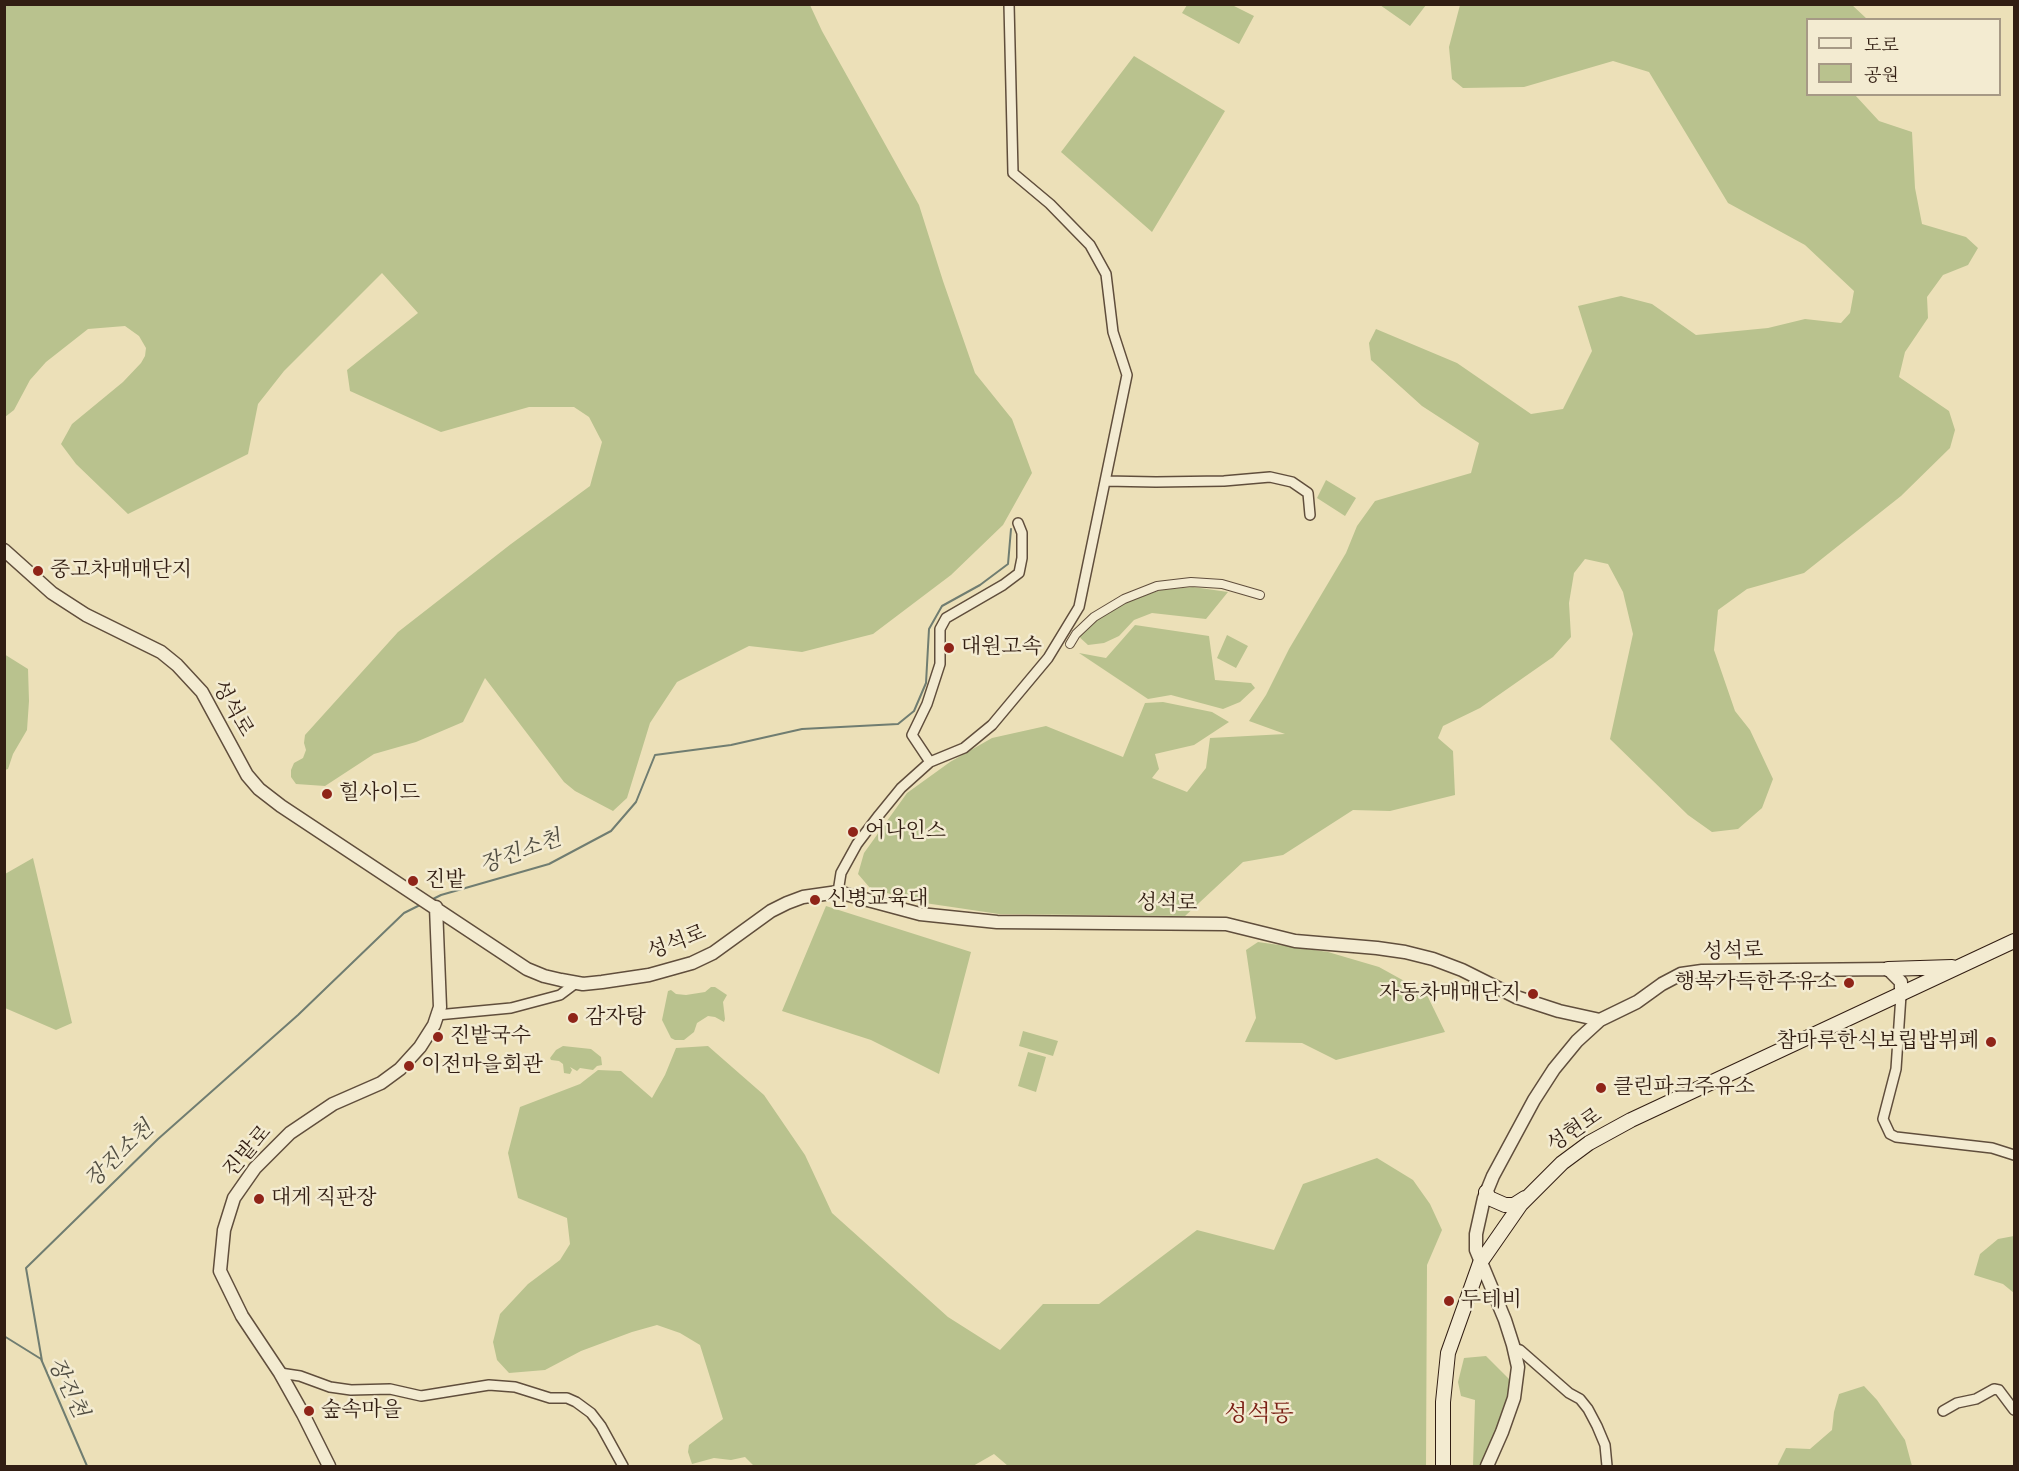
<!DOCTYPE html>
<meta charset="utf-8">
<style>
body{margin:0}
#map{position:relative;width:2019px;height:1471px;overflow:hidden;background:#ece0b8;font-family:Alegreya,"Noto Serif KR",serif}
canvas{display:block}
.frame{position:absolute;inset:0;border:6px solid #321e13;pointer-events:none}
.legend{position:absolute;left:1806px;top:18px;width:195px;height:78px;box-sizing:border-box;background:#f3ebd1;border:2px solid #a69985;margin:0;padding:8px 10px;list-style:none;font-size:18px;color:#321e13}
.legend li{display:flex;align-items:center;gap:12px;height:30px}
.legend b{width:30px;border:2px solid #a69985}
</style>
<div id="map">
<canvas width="2019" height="1471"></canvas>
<div class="frame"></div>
<ul class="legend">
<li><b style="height:8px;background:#f3ebd1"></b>도로</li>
<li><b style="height:16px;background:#b9c28e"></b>공원</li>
</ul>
</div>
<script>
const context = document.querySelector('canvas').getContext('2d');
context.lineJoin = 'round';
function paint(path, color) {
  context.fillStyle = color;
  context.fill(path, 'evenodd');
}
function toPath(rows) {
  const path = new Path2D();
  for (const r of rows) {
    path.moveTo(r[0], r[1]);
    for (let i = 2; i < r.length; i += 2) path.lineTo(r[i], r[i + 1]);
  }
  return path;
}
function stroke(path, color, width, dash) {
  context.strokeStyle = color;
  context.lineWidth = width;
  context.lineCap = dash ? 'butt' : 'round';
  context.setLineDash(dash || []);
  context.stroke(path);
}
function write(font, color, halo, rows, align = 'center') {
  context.font = font + ' Alegreya,"Noto Serif KR",serif';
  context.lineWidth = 5;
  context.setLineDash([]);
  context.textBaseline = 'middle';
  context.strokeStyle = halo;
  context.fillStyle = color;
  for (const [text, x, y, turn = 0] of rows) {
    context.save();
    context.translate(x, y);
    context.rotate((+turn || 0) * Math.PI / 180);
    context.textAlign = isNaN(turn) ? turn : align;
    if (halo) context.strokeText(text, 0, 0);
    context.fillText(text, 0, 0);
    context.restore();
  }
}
const green = toPath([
 [5,4,810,5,822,31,919,205,943,281,975,373,1012,419,1032,473,1003,525,951,575,873,634,802,652,749,646,677,682,650,723,627,798,613,811,575,791,564,782,485,678,463,722,416,742,374,754,325,786,296,784,291,777,291,770,294,763,303,758,306,750,304,743,305,735,398,632,511,544,590,486,602,442,589,417,574,407,529,407,441,432,350,391,347,370,418,313,382,273,284,371,258,404,248,454,128,514,76,464,61,444,72,424,123,382,141,363,145,356,146,348,139,336,125,326,88,329,46,362,30,380,14,410,5,417],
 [1851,4,1867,19,1808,20,1808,94,1855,95,1879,121,1912,132,1915,188,1922,224,1966,237,1978,248,1968,265,1943,275,1927,297,1928,318,1905,352,1899,377,1949,411,1955,430,1950,448,1901,496,1804,573,1747,589,1718,610,1714,650,1735,711,1750,730,1773,779,1762,808,1738,829,1712,832,1688,815,1610,739,1633,634,1623,592,1608,564,1585,559,1574,573,1569,603,1571,637,1553,657,1480,708,1443,726,1438,738,1453,751,1455,795,1390,811,1353,810,1283,855,1243,862,1185,916,999,914,918,902,870,888,858,874,864,853,907,793,950,762,992,738,1046,726,1123,757,1145,703,1163,702,1212,712,1229,722,1194,745,1155,754,1159,769,1152,778,1187,792,1206,768,1210,738,1285,734,1249,721,1266,695,1289,649,1346,553,1357,526,1375,501,1471,473,1479,443,1422,406,1371,360,1369,343,1376,329,1457,363,1531,414,1563,409,1592,351,1578,306,1621,296,1652,304,1696,335,1768,328,1805,319,1841,323,1850,313,1854,291,1805,245,1728,203,1649,72,1613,61,1524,87,1463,88,1452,79,1449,47,1460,5],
 [1232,5,1254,16,1239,44,1182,13,1187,5],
 [1380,5,1426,4,1426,5,1410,26],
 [1134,56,1225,111,1152,232,1061,152],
 [1326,480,1356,498,1345,516,1317,498],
 [1193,587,1228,592,1206,619,1152,613,1134,620,1119,636,1104,643,1088,645,1076,634,1118,604,1161,590],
 [1135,625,1209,636,1215,680,1251,683,1255,688,1240,702,1223,709,1171,695,1148,699,1079,653,1106,658],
 [1227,635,1248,646,1236,668,1217,658],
 [4,654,28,669,29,701,27,730,13,754,8,769,5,770],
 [33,858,72,1023,56,1030,5,1008,5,874],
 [826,906,971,952,939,1074,871,1040,782,1011],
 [1258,942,1328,952,1379,967,1426,993,1445,1032,1336,1060,1302,1043,1245,1042,1256,1018,1246,950],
 [711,987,715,987,727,995,723,1002,725,1019,724,1022,715,1017,708,1016,697,1023,694,1032,684,1040,675,1040,671,1038,662,1020,668,991,671,990,676,994,686,995,705,992],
 [1023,1031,1058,1041,1053,1056,1019,1046],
 [563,1046,591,1049,601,1057,602,1065,597,1066,593,1070,580,1068,577,1071,570,1067,572,1070,570,1074,564,1073,563,1064,559,1061,551,1060,550,1058,556,1050],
 [708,1046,764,1095,805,1155,832,1213,948,1317,1000,1350,1043,1304,1099,1304,1197,1230,1274,1250,1303,1184,1377,1158,1413,1180,1430,1204,1442,1230,1427,1265,1426,1466,1008,1466,994,1454,973,1466,754,1466,745,1457,731,1460,714,1458,692,1464,688,1452,689,1445,723,1419,700,1345,680,1333,657,1325,632,1332,581,1351,545,1370,509,1373,497,1360,493,1342,500,1314,528,1284,560,1260,570,1244,567,1218,518,1198,508,1153,520,1107,580,1084,598,1070,621,1071,652,1098,665,1075,676,1048],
 [1028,1052,1046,1057,1036,1092,1018,1086],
 [2014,1236,2014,1293,2003,1284,1974,1275,1980,1254,1998,1239],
 [1486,1356,1511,1381,1499,1429,1482,1464,1480,1466,1473,1466,1475,1400,1461,1396,1458,1382,1464,1358],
 [1864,1386,1877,1400,1905,1440,1912,1466,1777,1466,1786,1448,1810,1449,1832,1430,1834,1412,1839,1394]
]);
const stream = toPath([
 [431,900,441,895,549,864,611,831,636,802,655,755,731,745,802,729,898,724,914,711,926,683,929,629,942,606,980,585,1008,564,1011,529],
 [4,1336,41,1359,87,1466],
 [42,1361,26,1268,158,1139,298,1015,404,913,420,905]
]);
const pedestrian = toPath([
 [1070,644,1076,634,1094,617,1124,599,1157,586,1191,582,1222,584,1260,595]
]);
const minor = toPath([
 [1105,481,1156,482,1224,481,1270,477,1292,482,1308,493,1310,515],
 [930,762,912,735,927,704,940,664,940,629,946,618,1003,585,1019,573,1022,558,1022,533,1018,523],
 [838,892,841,873,857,844,879,815,901,788,930,762,964,748,992,725,1048,658,1079,607,1127,375,1113,332,1106,274,1090,245,1050,204,1013,173,1009,4],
 [1901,995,1896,1069,1883,1119,1890,1134,1896,1137,1992,1148,2014,1155],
 [437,1015,511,1008,560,995,576,983],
 [1514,1348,1520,1350,1569,1393,1580,1399,1588,1409,1597,1426,1605,1445,1607,1466],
 [280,1373,300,1376,330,1387,351,1390,390,1389,421,1396,489,1385,515,1387,550,1398,567,1398,576,1402,591,1413,601,1426,623,1466],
 [1943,1411,1957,1403,1976,1399,1994,1389,1999,1390,2014,1410]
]);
const tertiary = toPath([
 [4,550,52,593,86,615,161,652,177,665,202,692,247,775,259,789,281,806,527,969,544,976,561,980,583,984,602,982,649,975,692,963,713,953,771,911,787,903,803,897,838,892,920,914,997,922,1226,924,1295,941,1377,948,1405,952,1433,959,1462,970,1516,997,1559,1011,1600,1020,1637,1002,1662,984,1681,974,1702,971,1888,969,1901,982,1901,995],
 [329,1466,303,1414,280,1373,242,1316,220,1271,224,1230,234,1198,255,1168,290,1133,333,1104,381,1083,400,1069,420,1047,434,1025,440,1007,436,907],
 [1487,1466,1502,1432,1514,1398,1518,1367,1513,1345,1505,1320,1476,1250,1476,1234,1484,1198,1493,1176,1534,1100,1554,1069,1577,1041,1600,1020]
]);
const secondary = toPath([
 [1888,969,1952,967],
 [1486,1192,1489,1198,1505,1205,1514,1205,1525,1198],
 [1443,1466,1443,1402,1448,1353,1480,1263,1521,1204,1562,1163,1589,1143,1631,1120,2014,941]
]);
const markers = [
 [38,571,6,"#8f2418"],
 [949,648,6,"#8f2418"],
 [327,794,6,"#8f2418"],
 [853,832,6,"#8f2418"],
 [413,881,6,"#8f2418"],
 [815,900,6,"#8f2418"],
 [1849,983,6,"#8f2418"],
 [1533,994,6,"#8f2418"],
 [573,1018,6,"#8f2418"],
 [438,1037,6,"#8f2418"],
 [1991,1042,6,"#8f2418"],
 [409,1066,6,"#8f2418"],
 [1601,1088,6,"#8f2418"],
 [259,1199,6,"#8f2418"],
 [1449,1301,6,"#8f2418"],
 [309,1411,6,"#8f2418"]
];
const poiNames = [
 ["중고차매매단지",50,571],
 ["대원고속",961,648],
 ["힐사이드",339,794],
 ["어나인스",865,832],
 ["진밭",425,881],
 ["신병교육대",827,900],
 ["행복가득한주유소",1837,983,"right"],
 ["자동차매매단지",1521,994,"right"],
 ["감자탕",585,1018],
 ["진밭국수",450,1037],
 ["참마루한식보립밥뷔페",1979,1042,"right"],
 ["이전마을회관",421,1066],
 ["클린파크주유소",1613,1088],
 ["대게 직판장",271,1199],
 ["두테비",1461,1301],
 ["숲속마을",321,1411]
];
const streetNames = [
 ["성석로",232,709,60],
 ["성석로",1167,904,1],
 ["성석로",677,943,-21],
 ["성석로",1733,952,-2],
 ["성현로",1575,1131,-34],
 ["진밭로",248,1152,-49]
];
const waterNames = [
 ["장진소천",521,853,-20],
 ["장진소천",120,1155,-44],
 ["장진천",67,1388,64]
];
const quarterNames = [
 ["성석동",1259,1415]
];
paint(green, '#b9c28e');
stroke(stream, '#707d71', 2);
stroke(pedestrian, '#604e3c', 10);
stroke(minor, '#604e3c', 12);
stroke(tertiary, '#604e3c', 15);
stroke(secondary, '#321e13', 16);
stroke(pedestrian, '#f3ebd1', 8);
stroke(minor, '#f3ebd1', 9);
stroke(tertiary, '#f3ebd1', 12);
stroke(secondary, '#f3ebd1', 14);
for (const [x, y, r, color] of markers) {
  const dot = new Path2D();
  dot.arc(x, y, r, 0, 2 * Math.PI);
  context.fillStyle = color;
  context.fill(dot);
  stroke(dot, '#f3ebd1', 2);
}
write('21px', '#321e13', '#f3ebd1', poiNames, 'left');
write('21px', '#321e13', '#f3ebd1', streetNames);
write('italic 22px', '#514e42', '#f3ebd1', waterNames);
write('24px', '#7a1f14', '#f3ebd1', quarterNames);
</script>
